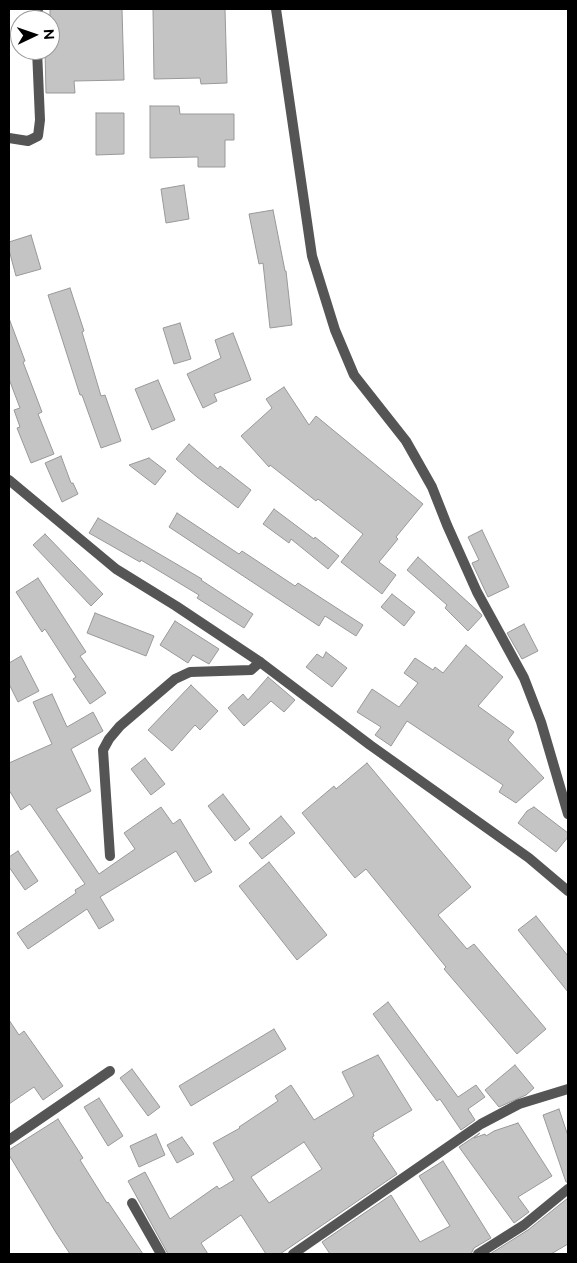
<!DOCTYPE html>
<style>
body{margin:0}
#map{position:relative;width:577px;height:1263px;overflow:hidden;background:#fff;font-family:Raleway,sans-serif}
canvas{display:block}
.frame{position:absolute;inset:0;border:10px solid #000;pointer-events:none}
.north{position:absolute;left:10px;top:10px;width:50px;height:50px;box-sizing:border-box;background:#fff;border:1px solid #999;border-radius:50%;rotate:87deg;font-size:14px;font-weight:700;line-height:20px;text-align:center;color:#000}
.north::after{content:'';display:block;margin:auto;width:18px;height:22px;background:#000;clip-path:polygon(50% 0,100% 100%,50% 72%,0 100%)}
</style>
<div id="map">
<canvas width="577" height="1263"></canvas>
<div class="frame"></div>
<div class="north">N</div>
</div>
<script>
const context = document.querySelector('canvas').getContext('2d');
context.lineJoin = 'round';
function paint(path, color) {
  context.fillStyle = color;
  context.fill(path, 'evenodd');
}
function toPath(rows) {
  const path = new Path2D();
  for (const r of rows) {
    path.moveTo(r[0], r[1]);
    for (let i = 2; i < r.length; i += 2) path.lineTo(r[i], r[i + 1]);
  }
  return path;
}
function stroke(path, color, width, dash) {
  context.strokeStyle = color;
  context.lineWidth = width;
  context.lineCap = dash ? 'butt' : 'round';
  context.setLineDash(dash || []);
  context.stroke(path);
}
const building = toPath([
 [50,9,122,9,124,80,74,81,75,93,46,93,45,50,50,50,50,9],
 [153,9,225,9,227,83,201,84,200,78,154,79,153,9],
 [150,106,179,106,180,114,234,114,234,140,225,140,225,167,198,167,198,157,150,158,150,106],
 [96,113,124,113,124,154,96,155,96,113],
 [184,185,189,219,166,223,161,189,184,185],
 [273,210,285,271,286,271,292,325,270,328,263,263,259,264,249,214,273,210],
 [31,235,41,269,16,276,9,250,9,242,31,235],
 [70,288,84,331,82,332,101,396,105,395,121,441,101,448,82,395,80,395,48,295,70,288],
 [10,321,25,361,23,362,42,412,38,414,54,454,31,463,17,428,20,427,14,410,20,408,9,379,9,322,10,321],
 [180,323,191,359,174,364,163,328,180,323],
 [233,333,251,380,214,394,217,401,203,408,187,374,221,358,215,340,233,333],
 [158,380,175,420,152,430,135,389,158,380],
 [284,387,309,425,316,416,423,504,396,537,398,539,379,562,396,575,382,594,341,562,363,534,318,499,316,501,270,465,269,467,241,436,272,408,266,399,284,387],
 [189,444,218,469,220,466,251,490,238,508,197,477,176,459,189,444],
 [61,456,71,483,73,483,78,494,62,502,45,463,61,456],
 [149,458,166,471,155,485,129,465,149,458],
 [274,509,314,539,315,537,339,556,328,569,291,539,289,543,263,524,274,509],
 [177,513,239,554,242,551,295,586,298,583,363,625,356,636,325,616,319,626,169,527,177,513],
 [98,518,202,579,201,580,253,614,244,628,197,598,199,595,141,560,140,562,89,533,98,518],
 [482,530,509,587,488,597,472,563,479,560,468,537,482,530],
 [45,534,103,594,91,606,33,545,45,534],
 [418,557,481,614,482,616,468,631,445,608,447,605,407,570,418,557],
 [38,578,86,652,80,656,106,693,90,704,73,679,76,677,45,629,42,632,16,592,38,578],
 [392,594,415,612,404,626,381,607,392,594],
 [95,613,154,636,146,656,87,633,95,613],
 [175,621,219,649,209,664,193,655,188,663,160,645,175,621],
 [524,624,538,651,522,659,507,633,524,624],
 [466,645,503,677,478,706,514,732,508,740,544,778,516,803,499,792,503,785,407,721,391,746,375,735,381,727,357,712,372,689,399,707,418,683,404,673,415,658,433,670,435,667,443,673,466,645],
 [326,652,347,668,332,687,306,667,317,654,323,658,326,652],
 [21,656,39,691,18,702,9,684,9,663,21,656],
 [268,677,295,700,284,712,271,701,244,726,228,708,243,694,248,700,268,677],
 [191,685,218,711,200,730,195,725,172,751,148,730,191,685],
 [52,694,67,727,93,712,103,731,71,749,91,791,56,809,99,874,135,849,124,833,161,807,173,824,180,819,212,872,195,882,176,851,100,897,114,920,99,929,87,909,28,949,17,933,76,893,75,890,85,884,30,804,21,810,9,790,9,763,52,744,33,702,52,694],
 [145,758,165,784,151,795,131,769,145,758],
 [367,763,471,887,438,915,467,949,474,944,546,1029,517,1054,444,969,446,967,366,869,355,878,302,813,334,786,336,789,367,763],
 [223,794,250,829,235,841,208,806,223,794],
 [534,807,568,833,568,837,556,852,518,823,527,811,534,807],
 [281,816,295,833,262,859,249,843,281,816],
 [18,851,38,881,25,890,9,867,9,857,18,851],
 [269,862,327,935,297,960,239,886,269,862],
 [536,916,568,956,568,992,518,930,536,916],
 [388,1002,458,1097,476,1085,485,1097,468,1109,475,1120,461,1130,440,1099,437,1101,373,1014,388,1002],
 [9,1020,19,1035,24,1031,63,1086,43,1100,34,1087,9,1104,9,1020],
 [274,1029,286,1049,191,1106,179,1086,274,1029],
 [378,1055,412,1110,373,1133,374,1136,372,1137,397,1174,280,1254,266,1254,241,1215,201,1243,208,1254,168,1254,128,1181,145,1172,170,1219,217,1186,219,1189,234,1180,213,1143,240,1128,239,1127,278,1101,275,1096,291,1085,314,1120,354,1096,342,1072,378,1055],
 [304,1142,322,1169,269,1203,251,1177,304,1142],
 [515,1065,534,1088,526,1095,499,1107,485,1090,515,1065],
 [132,1069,160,1107,148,1116,120,1078,132,1069],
 [99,1098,123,1136,108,1146,84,1107,99,1098],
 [559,1109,568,1136,568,1182,566,1182,543,1115,559,1109],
 [58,1119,83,1158,80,1160,107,1203,108,1202,143,1254,70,1254,55,1231,9,1155,9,1150,58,1119],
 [518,1123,552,1176,518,1197,529,1212,514,1223,459,1147,480,1133,474,1138,485,1134,486,1136,494,1131,518,1123],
 [156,1134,165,1155,139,1167,130,1146,156,1134],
 [182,1137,194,1154,177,1163,167,1145,182,1137],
 [443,1161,491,1238,474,1248,471,1254,330,1254,322,1242,391,1195,420,1242,450,1226,419,1176,443,1161],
 [568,1198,568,1244,551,1254,490,1254,528,1230,568,1198]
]);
const minor = toPath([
 [276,9,312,256,335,330,354,375,406,441,432,487,447,525,477,592,524,678,541,722,568,814],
 [37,20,38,9],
 [9,138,28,141,38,136,40,120,37,50],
 [110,856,103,750,109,739,120,726,175,679,190,672,251,670,260,662],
 [9,1140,110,1071],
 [132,1203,161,1254],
 [293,1254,481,1124,519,1104,568,1089],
 [478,1254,524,1225,568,1189]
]);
const tertiary = toPath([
 [9,480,116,569,176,606,260,662,370,745,529,858,568,891]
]);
paint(building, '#c4c4c4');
stroke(building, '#999', 1);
stroke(minor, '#555', 10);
stroke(tertiary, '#555', 10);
</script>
